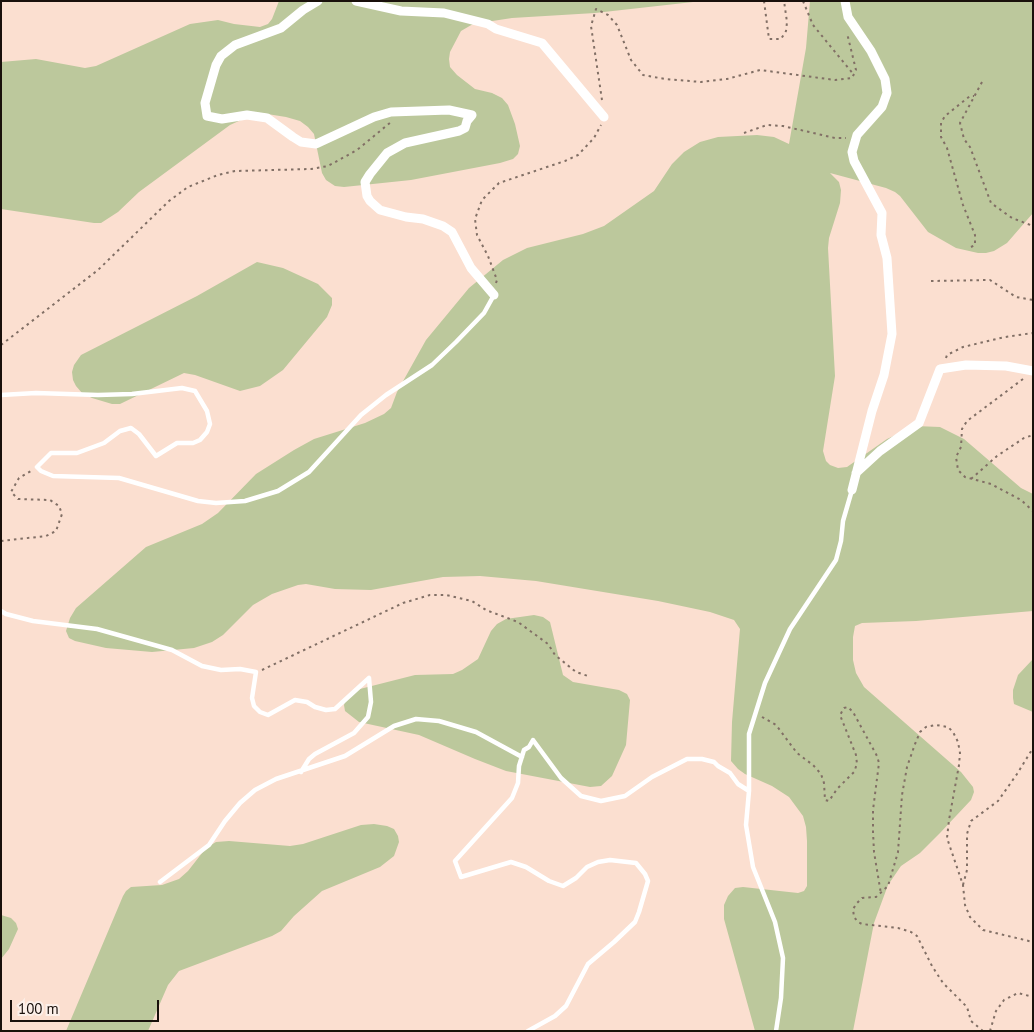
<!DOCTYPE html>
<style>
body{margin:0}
#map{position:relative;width:1034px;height:1032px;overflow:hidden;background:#fbdfd0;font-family:"PT Sans",sans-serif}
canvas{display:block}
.frame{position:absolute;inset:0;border:2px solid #19100b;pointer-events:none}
.scale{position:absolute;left:10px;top:1000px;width:149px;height:22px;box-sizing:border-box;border:2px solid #19100b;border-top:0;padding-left:6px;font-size:15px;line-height:18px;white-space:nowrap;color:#19100b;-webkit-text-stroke:4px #fcf0ea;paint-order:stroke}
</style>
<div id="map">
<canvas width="1034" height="1032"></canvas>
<div class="frame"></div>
<div class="scale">100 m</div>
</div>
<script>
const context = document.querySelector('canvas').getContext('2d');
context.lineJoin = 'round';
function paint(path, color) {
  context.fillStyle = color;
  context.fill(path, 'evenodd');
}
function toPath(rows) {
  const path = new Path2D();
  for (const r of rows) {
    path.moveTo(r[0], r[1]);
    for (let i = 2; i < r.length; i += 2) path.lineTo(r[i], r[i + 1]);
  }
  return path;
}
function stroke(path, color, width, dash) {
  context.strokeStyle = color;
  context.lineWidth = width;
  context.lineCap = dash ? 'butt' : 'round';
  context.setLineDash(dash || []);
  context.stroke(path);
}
const green = toPath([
 [279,1,702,1,595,13,512,18,473,24,461,31,450,52,449,59,450,67,457,75,475,89,492,93,502,98,508,105,515,124,520,146,518,154,513,159,500,163,411,180,344,187,335,186,326,180,322,173,314,134,308,127,300,121,286,117,261,113,252,115,230,125,139,192,118,212,101,223,94,223,1,209,1,62,36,59,85,68,96,66,190,24,218,20,234,24,260,27,268,24,272,19],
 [810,1,1033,1,1033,213,1007,243,994,251,986,253,978,253,956,248,928,232,900,196,895,192,886,188,830,173,839,182,841,190,840,203,829,238,828,248,835,376,823,451,826,461,830,465,838,468,847,467,887,439,915,426,940,427,964,439,1021,488,1033,494,1033,611,916,621,862,623,855,626,853,637,853,660,856,673,864,687,961,772,973,787,974,792,971,800,940,833,920,853,901,866,888,885,874,923,853,1031,755,1031,724,919,724,905,728,896,735,888,743,887,798,893,804,891,807,886,807,841,806,827,803,816,789,797,772,786,745,774,738,769,731,761,732,722,740,629,734,620,710,612,658,601,536,581,480,576,443,577,371,590,335,589,306,584,298,585,272,594,253,605,223,635,212,642,194,648,152,652,106,648,75,641,69,638,66,631,70,618,76,608,146,547,202,524,218,513,256,474,294,450,314,439,365,423,384,414,391,408,397,392,426,340,469,288,503,260,527,248,583,234,604,226,654,191,672,164,684,152,700,142,718,137,757,135,774,137,789,144,806,48],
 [257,262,283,268,318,284,332,298,332,305,327,317,283,370,260,386,240,391,195,375,184,373,120,404,112,404,92,398,82,393,76,386,73,380,72,372,74,365,81,355,197,296],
 [534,615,543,617,550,622,563,675,573,682,619,690,627,694,630,700,626,745,612,776,601,786,590,787,506,771,475,759,419,735,359,722,345,711,344,705,346,698,352,691,415,675,453,674,462,670,478,659,491,631,497,624,506,619],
 [1033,659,1033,712,1014,704,1013,698,1013,690,1018,675],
 [374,824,387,826,394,829,398,836,399,842,394,856,380,867,322,891,294,916,281,931,272,936,179,971,168,985,148,1031,66,1031,123,896,126,891,131,887,162,885,179,879,188,871,206,848,216,842,229,841,290,846,303,844,361,825],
 [1,915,11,918,16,923,18,929,9,949,1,959]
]);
const path = toPath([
 [764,1,769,39,781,39,786,31,787,22,784,1],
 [803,1,813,25,854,75],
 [982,82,960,123,964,139,970,147,991,203,1012,218,1033,226],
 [602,100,591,26,596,9,608,15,617,25,631,60,643,75,665,79,701,82,727,79,760,70,835,80,852,78,856,70,847,33],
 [744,133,767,125,783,126,835,138,846,138],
 [971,247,975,245,975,235,963,205,947,148,941,137,941,123,945,116,970,96,974,96],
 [931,281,990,280,1016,297,1033,300],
 [496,283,497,280,488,256,477,235,475,219,482,200,499,183,565,161,578,155,594,138,601,125],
 [1,345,98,270,169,201,188,187,218,175,235,171,311,169,328,166,357,150,391,122],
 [946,358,947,355,963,347,1005,337,1033,333],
 [1023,379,967,421,962,429,961,447,956,457,958,470,965,477,991,484,1021,500,1033,511],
 [971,479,997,456,1024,438,1033,435],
 [1,541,46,536,56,531,62,514,59,506,50,500,18,499,11,492,19,478,31,471],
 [262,670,403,603,430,595,446,595,472,601,486,610,518,622,548,644,555,655,576,672,588,676],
 [762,717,776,725,797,753,813,765,821,774,824,783,825,800,829,801,837,789,854,772,857,764,856,755,840,715,844,708,848,707,853,712,877,756,879,763,873,810,873,832,874,852,881,894],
 [963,885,967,870,967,834,971,821,998,801,1017,774,1033,748],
 [983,1031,971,1021,967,1007,943,983,932,966,917,936,911,932,898,928,862,924,858,922,854,917,853,909,857,903,862,898,876,897,888,886,898,852,902,795,907,767,915,744,920,732,926,727,936,725,948,727,953,732,958,742,960,753,959,765,949,820,947,838,963,885,965,905,970,917,983,930,1033,942],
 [990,1031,996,1011,1004,1000,1018,993,1033,997]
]);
const service = toPath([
 [1,395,36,393,98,395,132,394,182,388,195,391,207,411,210,424,207,432,200,440,193,443,177,443,156,456,139,434,131,428,120,431,104,443,77,453,51,453,37,467,41,471,53,476,119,478,198,501,216,503,245,501,278,491,309,472,361,415,386,395,432,365,456,342,484,313,494,295],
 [1,611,6,614,33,621,97,629,172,650,202,666,221,670,240,669,256,672,252,698,254,706,260,712,268,715,295,700,307,702,315,707,326,710,335,709,369,678,371,702,368,717,354,733,315,754,309,759,301,772],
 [160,882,209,845,225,821,240,803,255,790,276,779,345,756,394,726,416,719,439,721,476,732,522,757],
 [528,1031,555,1016,566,1006,588,964,614,942,635,922,639,912,648,881,645,874,636,863,610,860,598,862,587,867,576,878,563,886,549,881,526,867,511,862,461,877,455,861,512,798,518,783,519,766,524,750,529,747,533,740,561,778,581,796,601,801,625,796,652,777,687,759,702,759,714,762,718,766,730,773,738,784,749,791],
 [776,1031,781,998,783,958,775,922,753,867,746,825,749,791,749,734,765,683,790,629,836,560,841,541,843,521,852,490]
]);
const minor = toPath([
 [318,1,303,10,281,28,235,45,221,56,216,65,205,103,207,116,222,119,247,115,267,118,293,137,301,142,316,144,374,117,391,112,449,110,472,115,467,121,465,128,459,131,405,143,387,153,370,174,365,182,367,196,370,201,380,210,406,217,423,219,443,226,452,232,471,268,494,295],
 [356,1,401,11,444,13,488,24,496,29,542,43,604,117],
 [845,1,848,17,871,51,885,79,887,93,882,107,857,135,852,152,854,161,882,213,881,235,887,258,892,334,884,375,872,411,852,490],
 [856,473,880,451,919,423,940,369,966,365,1006,366,1033,371]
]);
paint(green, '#bcc89c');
stroke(path, '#816f65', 2, [2.5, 4]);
stroke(service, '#fff', 4.5);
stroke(minor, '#fff', 9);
</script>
